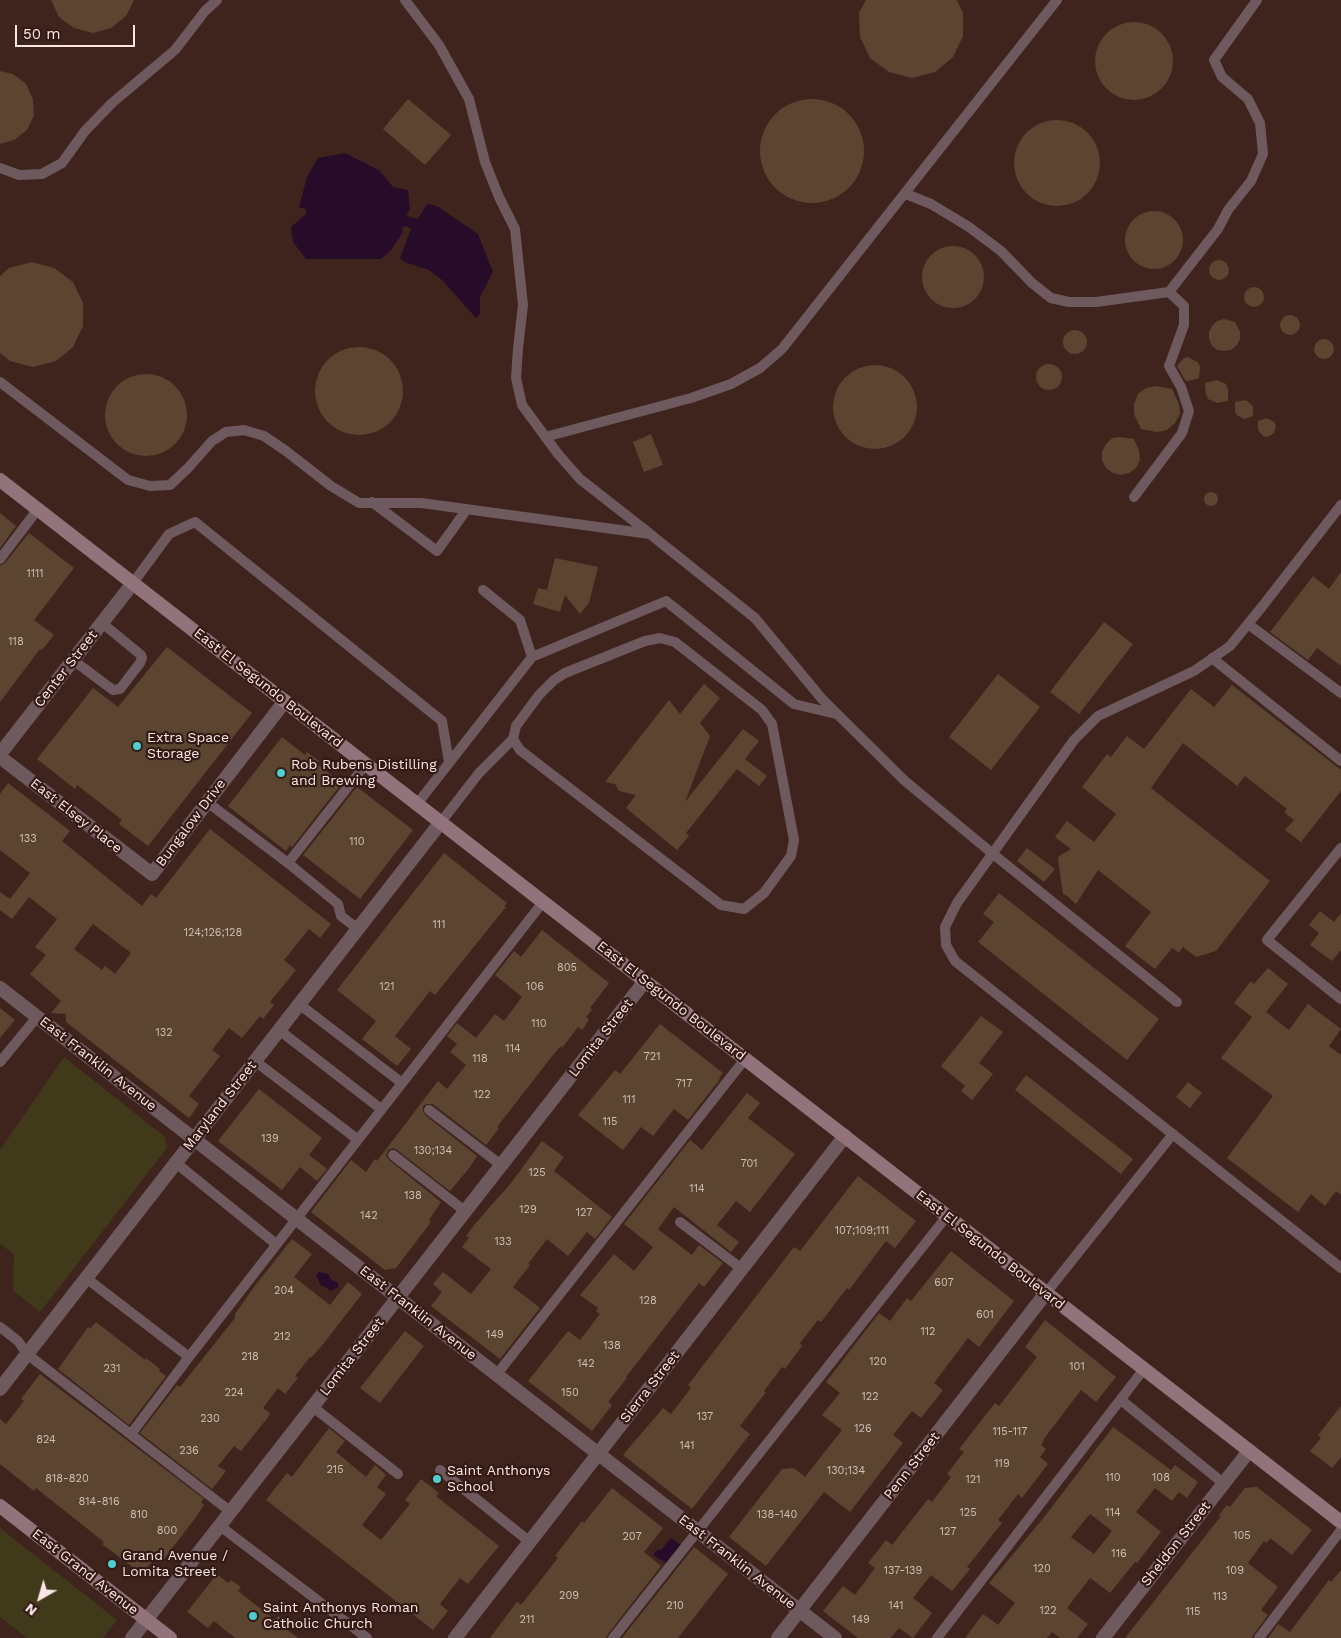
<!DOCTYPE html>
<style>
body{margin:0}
#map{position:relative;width:1341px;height:1638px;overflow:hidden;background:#3f241e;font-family:"Work Sans",sans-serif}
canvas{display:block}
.north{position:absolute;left:15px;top:1573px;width:50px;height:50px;-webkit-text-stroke:4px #341a15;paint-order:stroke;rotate:218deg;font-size:14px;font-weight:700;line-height:20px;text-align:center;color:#fae7e3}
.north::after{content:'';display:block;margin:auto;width:18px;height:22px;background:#fae7e3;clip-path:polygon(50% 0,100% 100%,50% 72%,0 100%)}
.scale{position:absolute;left:15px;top:25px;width:120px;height:22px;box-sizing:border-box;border:2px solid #fae7e3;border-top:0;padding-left:6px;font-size:15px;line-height:18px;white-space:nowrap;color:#fae7e3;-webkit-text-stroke:4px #341a15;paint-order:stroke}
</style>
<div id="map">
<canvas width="1341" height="1638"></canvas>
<div class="north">N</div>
<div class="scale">50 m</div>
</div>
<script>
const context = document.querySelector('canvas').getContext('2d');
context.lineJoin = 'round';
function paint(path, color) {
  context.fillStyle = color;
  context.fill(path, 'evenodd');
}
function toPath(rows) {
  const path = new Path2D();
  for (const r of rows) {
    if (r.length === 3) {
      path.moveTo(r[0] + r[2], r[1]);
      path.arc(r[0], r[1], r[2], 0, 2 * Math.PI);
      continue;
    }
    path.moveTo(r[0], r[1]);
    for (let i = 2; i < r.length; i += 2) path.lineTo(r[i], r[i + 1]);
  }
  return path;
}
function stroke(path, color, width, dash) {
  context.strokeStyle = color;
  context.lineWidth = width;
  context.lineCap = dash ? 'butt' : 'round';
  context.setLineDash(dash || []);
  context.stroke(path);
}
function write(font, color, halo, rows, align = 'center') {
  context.font = font + ' "Work Sans",sans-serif';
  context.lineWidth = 4.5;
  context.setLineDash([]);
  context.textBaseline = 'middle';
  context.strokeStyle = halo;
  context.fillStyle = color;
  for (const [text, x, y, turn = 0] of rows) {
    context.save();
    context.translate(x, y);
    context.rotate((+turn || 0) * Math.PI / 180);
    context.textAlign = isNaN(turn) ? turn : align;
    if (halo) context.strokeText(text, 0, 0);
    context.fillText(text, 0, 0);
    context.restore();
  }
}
const green = toPath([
 [64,1057,165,1137,167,1148,40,1312,13,1290,14,1254,0,1244,0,1150],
 [0,1528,117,1620,103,1638,27,1638,0,1617]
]);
const water = toPath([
 [345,153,379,170,393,187,408,190,410,210,408,212,407,216,418,219,427,204,437,206,478,234,493,272,480,297,480,314,476,318,442,280,429,270,404,262,400,258,411,229,407,226,402,228,403,232,391,250,381,259,306,259,293,242,291,227,306,214,306,209,299,207,307,177,318,158],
 [319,1272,328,1274,332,1280,337,1282,339,1285,337,1288,331,1291,324,1286,321,1286,316,1275],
 [671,1538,681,1545,666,1563,653,1555,658,1549,660,1551]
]);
const building = toPath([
 [51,0,134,0,126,16,111,28,93,33,74,28,59,17],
 [866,0,957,0,963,13,963,36,953,57,935,72,912,78,889,72,870,58,860,37,859,13],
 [1134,61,39],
 [0,71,13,74,26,84,33,99,34,115,27,130,14,140,0,144],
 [812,151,52],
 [408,99,451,135,425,165,383,129],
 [1057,163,43],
 [1154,240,29],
 [953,277,31],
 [1219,270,10],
 [32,262,54,268,73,282,83,303,83,326,73,347,56,361,33,367,10,361,0,353,0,276,9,268],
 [1254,297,10],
 [1290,325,10],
 [1224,319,1235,322,1240,332,1240,339,1237,345,1231,350,1224,351,1217,350,1212,346,1209,339,1209,332,1212,326,1217,321],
 [1075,342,12],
 [1324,349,10],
 [359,391,44],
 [1188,357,1197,362,1200,366,1199,378,1188,381,1185,380,1177,366,1183,359],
 [1049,377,13],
 [875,407,42],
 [146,415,41],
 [1217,380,1226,384,1228,389,1228,401,1217,403,1208,399,1206,394,1205,383],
 [1156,386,1172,389,1179,404,1180,414,1175,423,1167,430,1157,432,1141,429,1134,414,1134,404,1138,394,1146,388],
 [1246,400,1253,406,1253,416,1244,419,1237,415,1235,412,1235,402],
 [1267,418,1274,422,1276,426,1274,433,1267,437,1263,436,1258,430,1258,421],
 [651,434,663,465,644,472,633,442],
 [1120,437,1134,439,1139,451,1140,460,1136,468,1129,473,1121,475,1113,473,1106,468,1102,460,1102,452,1106,444,1112,438],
 [1211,499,7],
 [0,513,16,526,0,548],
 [29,533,74,568,34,620,54,635,42,650,40,649,0,702,0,566,5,563],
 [555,558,598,567,589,603,580,614,565,595,560,612,533,604,538,588,547,590],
 [1341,572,1341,666,1317,648,1308,660,1270,632,1313,576,1329,589],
 [1104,622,1133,644,1079,714,1050,692],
 [167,647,252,713,148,846,119,824,122,820,77,785,75,789,37,759,93,688,118,707],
 [998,674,1040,707,991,770,949,737],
 [704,684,720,698,700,723,710,736,685,802,743,729,759,741,745,759,767,776,759,786,737,769,686,833,689,836,677,850,626,808,636,795,619,791,615,784,605,782,669,700,680,714],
 [1232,685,1341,770,1341,791,1301,842,1285,830,1294,820,1284,812,1287,809,1245,776,1237,786,1183,743,1151,788,1270,881,1216,951,1196,957,1183,947,1179,953,1172,948,1155,969,1125,946,1151,912,1098,870,1076,904,1066,895,1063,894,1058,860,1059,856,1071,849,1055,837,1067,821,1094,842,1116,814,1082,787,1107,754,1111,757,1127,736,1144,749,1191,689,1214,707],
 [282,737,305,755,307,752,319,761,317,764,342,783,292,847,290,845,286,851,228,806],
 [8,783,70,831,62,841,142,906,151,894,156,898,210,829,331,924,320,938,309,929,284,960,296,970,270,1002,274,1005,263,1019,260,1016,242,1038,229,1028,212,1050,220,1056,189,1096,199,1104,189,1118,66,1022,66,1014,51,1013,61,1001,30,974,46,955,35,947,57,919,29,897,12,919,0,910,0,892,10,899,30,873,0,850,0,794],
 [93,924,131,953,115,974,105,966,102,970,74,949],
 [357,787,413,830,360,899,303,855],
 [1027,848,1055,869,1044,882,1017,861],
 [444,853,507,903,504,906,506,907,435,995,430,991,395,1036,411,1049,397,1066,362,1039,376,1021,337,990],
 [999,893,1159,1019,1127,1060,978,942,994,922,983,914],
 [1320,911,1334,922,1341,913,1341,950,1332,961,1310,945,1319,933,1309,925],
 [542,930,609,983,590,1008,592,1010,586,1017,589,1020,582,1030,578,1027,562,1048,561,1046,553,1055,497,1127,499,1128,487,1144,486,1145,433,1104,427,1104,423,1106,423,1112,425,1115,477,1156,470,1167,450,1191,397,1150,393,1148,388,1150,386,1155,389,1160,441,1202,429,1220,431,1222,396,1268,385,1270,311,1212,351,1160,366,1172,375,1159,377,1161,438,1081,447,1089,466,1065,450,1052,457,1044,447,1036,457,1023,476,1038,495,1014,504,1021,522,997,495,975,514,951,521,957],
 [1268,968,1288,984,1266,1012,1289,1030,1308,1004,1341,1029,1329,1046,1341,1055,1341,1195,1336,1191,1325,1206,1311,1194,1298,1212,1227,1158,1273,1096,1221,1058,1252,1017,1234,1003,1251,981,1254,984],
 [0,1008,15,1020,0,1038],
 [981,1016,1003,1032,979,1063,993,1074,972,1100,961,1091,965,1086,941,1066],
 [660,1024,723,1073,719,1078,720,1079,688,1120,674,1109,653,1136,641,1127,623,1150,578,1115,615,1070,620,1074],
 [1026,1075,1133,1159,1121,1174,1015,1090],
 [1188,1082,1202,1093,1190,1108,1176,1097],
 [259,1089,322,1138,309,1155,327,1169,317,1181,300,1167,282,1190,218,1141],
 [747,1093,760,1103,748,1118,795,1154,750,1212,736,1201,717,1225,739,1242,731,1252,674,1207,658,1229,692,1255,699,1245,723,1263,704,1287,699,1283,626,1377,627,1378,608,1402,612,1405,592,1431,528,1381,568,1331,580,1340,600,1314,596,1311,598,1308,580,1295,614,1254,634,1271,653,1247,624,1224,690,1140,702,1150],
 [542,1141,564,1157,554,1171,612,1217,595,1239,587,1232,568,1256,547,1239,528,1264,530,1265,513,1287,540,1308,500,1359,431,1306,442,1292,433,1284,443,1272,471,1294,491,1269,462,1247,469,1238,466,1236,474,1225,511,1183],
 [858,1176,916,1221,895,1248,886,1241,849,1290,847,1288,821,1322,818,1320,800,1343,802,1346,785,1369,782,1367,764,1391,766,1392,740,1426,750,1434,692,1509,623,1455,663,1408,671,1414,691,1388,688,1385,794,1247,800,1251],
 [292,1239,312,1254,294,1277,330,1305,348,1282,362,1294,324,1343,311,1358,310,1357,295,1376,298,1378,285,1394,278,1388,263,1408,270,1413,269,1416,241,1451,234,1446,218,1466,226,1471,212,1489,140,1433,177,1385,180,1387,235,1318,235,1314,254,1287],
 [951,1251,1014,1301,979,1347,968,1338,934,1383,943,1390,921,1418,912,1411,893,1435,903,1443,850,1512,824,1492,766,1566,729,1537,782,1469,794,1468,805,1477,842,1430,822,1415,840,1393,826,1382,879,1313,890,1321,907,1298,911,1301],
 [1045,1320,1116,1377,1096,1402,1081,1390,1043,1440,1044,1441,1041,1445,1046,1449,1040,1457,1048,1464,1022,1498,1018,1494,998,1520,1002,1523,967,1567,970,1569,952,1591,931,1575,913,1598,932,1613,913,1638,899,1628,891,1638,858,1638,823,1611,843,1586,855,1595,875,1568,868,1563,886,1540,892,1545,928,1499,932,1502,951,1477,947,1474,964,1452,959,1449,995,1403,999,1406,1037,1357,1025,1347],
 [96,1322,145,1360,146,1358,160,1369,159,1371,166,1376,129,1425,58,1369,88,1327,90,1329],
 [405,1331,424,1346,380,1403,360,1388],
 [40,1374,204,1499,201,1502,204,1505,196,1517,161,1563,155,1558,142,1574,102,1544,104,1542,36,1488,34,1491,0,1464,0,1419,6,1424,24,1401,21,1399],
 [1341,1406,1341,1457,1332,1468,1310,1451,1321,1438,1318,1435],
 [1113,1427,1171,1470,1175,1465,1198,1482,1187,1498,1179,1492,1172,1501,1155,1488,1136,1512,1161,1532,1137,1563,1135,1562,1110,1593,1090,1578,1067,1608,1088,1624,1077,1638,1060,1638,1052,1632,1047,1638,965,1638,983,1614,998,1625,1015,1603,989,1583,1045,1516],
 [1090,1514,1112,1531,1094,1554,1071,1537],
 [329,1428,345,1441,336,1452,366,1477,375,1465,386,1475,377,1487,386,1494,362,1525,381,1540,410,1504,405,1500,421,1479,439,1493,436,1496,499,1546,468,1584,460,1578,440,1604,448,1611,433,1630,266,1500,287,1473,292,1477],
 [1257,1487,1312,1530,1292,1555,1270,1538,1267,1543,1264,1541,1248,1563,1278,1587,1261,1610,1268,1615,1254,1634,1252,1638,1125,1638,1221,1516,1219,1515,1227,1505,1230,1507,1245,1488],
 [612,1488,663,1528,644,1552,661,1566,608,1634,606,1638,490,1638,516,1603,518,1602,521,1605,558,1558,555,1556,582,1521,584,1523],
 [694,1547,728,1574,678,1638,622,1638],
 [1341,1570,1341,1638,1268,1638,1278,1624,1290,1632,1329,1580,1331,1582],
 [217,1574,228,1583,231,1580,241,1587,238,1591,275,1620,278,1616,288,1624,285,1628,298,1638,235,1638,214,1621,208,1628,187,1612]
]);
const service = toPath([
 [405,0,439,45,469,99,485,162,499,197,515,229,523,305,518,348,516,378,522,405,558,454,580,479,649,533],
 [0,168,19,175,42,174,62,163,85,131,112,103,175,50,205,11,217,0],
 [906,194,931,204,969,227,1001,251,1032,283,1051,298,1069,302,1096,302,1169,292,1184,306,1184,325,1169,366,1181,387,1189,411,1182,433,1134,497],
 [1169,292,1218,229,1228,210,1251,181,1263,154,1260,123,1248,99,1222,77,1214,60,1257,0],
 [0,382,128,480,150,486,170,485,188,468,212,441,226,432,244,430,264,436,286,451,331,486,359,503,421,503,650,534,755,618,822,699,905,781,993,854,1177,1002],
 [545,437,691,398,731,384,760,368,782,349,1057,0],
 [372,502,437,551,467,509],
 [1341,505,1261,608,1230,646,1194,671,1098,716,1074,740,957,903,945,927,946,945,955,961,1341,1268],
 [0,559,38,509],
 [133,583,169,534,195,522,442,721,449,762],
 [483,590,520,620,532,657],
 [1248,624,1341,693],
 [1212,658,1341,761],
 [73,660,113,690,120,689,140,663,142,658,141,655,102,623],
 [207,802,288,863,366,764],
 [417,804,532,657,666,601,794,704,836,714],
 [441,822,479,773,513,739,520,750,721,905,744,909,764,893,791,856,794,840,772,724,762,710,675,642,660,638,645,641,565,673,554,680,539,695,516,726,513,739],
 [1341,848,1267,940,1341,999],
 [288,863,338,904,341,916,358,929],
 [299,1004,402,1083],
 [279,1030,381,1109],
 [255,1061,357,1139],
 [0,1062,37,1017],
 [429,1110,501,1165],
 [393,1155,466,1212],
 [176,1163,276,1244],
 [680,1222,742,1269],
 [86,1278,189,1357],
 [1046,1293,1173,1134],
 [0,1327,18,1341,27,1354,231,1512],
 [497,1374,745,1059],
 [1121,1400,1223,1483],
 [313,1407,398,1474],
 [131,1434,189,1357,543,902],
 [440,1470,530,1542],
 [220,1526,367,1638],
 [613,1638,947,1216],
 [937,1638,1144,1369],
 [1259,1638,1341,1530]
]);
const minor = toPath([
 [0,754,133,583],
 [0,757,152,874,285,701],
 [0,988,835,1638],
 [0,1389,441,822],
 [132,1638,645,981],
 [455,1638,845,1136],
 [778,1638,1046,1293],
 [1103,1638,1249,1451]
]);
const secondary = toPath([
 [0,480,1341,1522],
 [0,1506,170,1638]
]);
const markers = [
 [137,746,5,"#52cdce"],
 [281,773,5,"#52cdce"],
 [437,1479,5,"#52cdce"],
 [112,1564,5,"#52cdce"],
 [253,1616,5,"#52cdce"]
];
const numberNames = [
 ["1111",35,574],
 ["118",16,642],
 ["133",28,839],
 ["110",357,842],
 ["111",439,925],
 ["124;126;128",213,933],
 ["805",567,968],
 ["121",387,987],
 ["106",535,987],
 ["110",539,1024],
 ["132",164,1033],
 ["114",513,1049],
 ["721",652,1057],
 ["118",480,1059],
 ["717",684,1084],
 ["122",482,1095],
 ["111",629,1100],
 ["115",610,1122],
 ["139",270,1139],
 ["130;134",433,1151],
 ["701",749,1164],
 ["125",537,1173],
 ["114",697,1189],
 ["138",413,1196],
 ["129",528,1210],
 ["127",584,1213],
 ["142",369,1216],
 ["107;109;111",862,1231],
 ["133",503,1242],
 ["607",944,1283],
 ["204",284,1291],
 ["128",648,1301],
 ["601",985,1315],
 ["112",928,1332],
 ["149",495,1335],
 ["212",282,1337],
 ["138",612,1346],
 ["218",250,1357],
 ["120",878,1362],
 ["142",586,1364],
 ["101",1077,1367],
 ["231",112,1369],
 ["224",234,1393],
 ["150",570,1393],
 ["122",870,1397],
 ["137",705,1417],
 ["230",210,1419],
 ["126",863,1429],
 ["115-117",1010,1432],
 ["824",46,1440],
 ["141",687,1446],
 ["236",189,1451],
 ["119",1002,1464],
 ["215",335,1470],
 ["130;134",846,1471],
 ["110",1113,1478],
 ["108",1161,1478],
 ["818-820",67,1479],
 ["121",973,1480],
 ["814-816",99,1502],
 ["125",968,1513],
 ["114",1113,1513],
 ["810",139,1515],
 ["138-140",777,1515],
 ["800",167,1531],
 ["127",948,1532],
 ["105",1242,1536],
 ["207",632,1537],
 ["116",1119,1554],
 ["120",1042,1569],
 ["137-139",903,1571],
 ["109",1235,1571],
 ["209",569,1596],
 ["113",1220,1597],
 ["210",675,1606],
 ["141",896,1606],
 ["122",1048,1611],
 ["115",1193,1612],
 ["211",527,1620],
 ["149",861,1620]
];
const streetNames = [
 ["Center Street",66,669,-52],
 ["East El Segundo Boulevard",268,688,38],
 ["East Elsey Place",76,816,38],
 ["Bungalow Drive",191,823,-53],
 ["East El Segundo Boulevard",671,1001,38],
 ["Lomita Street",601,1038,-52],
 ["East Franklin Avenue",98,1064,38],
 ["Maryland Street",220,1106,-52],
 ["East El Segundo Boulevard",990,1250,38],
 ["East Franklin Avenue",418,1313,38],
 ["Lomita Street",352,1357,-52],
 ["Sierra Street",650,1387,-52],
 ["Penn Street",912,1466,-52],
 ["Sheldon Street",1176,1544,-52],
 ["East Franklin Avenue",737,1562,38],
 ["East Grand Avenue",85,1572,38]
];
const poiNames = [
 ["Extra Space",147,738],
 ["Storage",147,754],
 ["Rob Rubens Distilling",291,765],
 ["and Brewing",291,781],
 ["Saint Anthonys",447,1471],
 ["School",447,1487],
 ["Grand Avenue /",122,1556],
 ["Lomita Street",122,1572],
 ["Saint Anthonys Roman",263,1608],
 ["Catholic Church",263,1624]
];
paint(green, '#413a1a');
paint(water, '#260c28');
paint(building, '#5b4531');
stroke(service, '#6e595f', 10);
stroke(minor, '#6e595f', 14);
stroke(secondary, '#92727b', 14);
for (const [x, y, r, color] of markers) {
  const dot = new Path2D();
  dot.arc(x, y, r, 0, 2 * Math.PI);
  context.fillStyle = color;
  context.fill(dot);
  stroke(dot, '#341a15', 2);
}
write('11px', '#d2beb6', null, numberNames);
write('14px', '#fae7e3', '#341a15', streetNames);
write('14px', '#fae7e3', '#341a15', poiNames, 'left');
</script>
